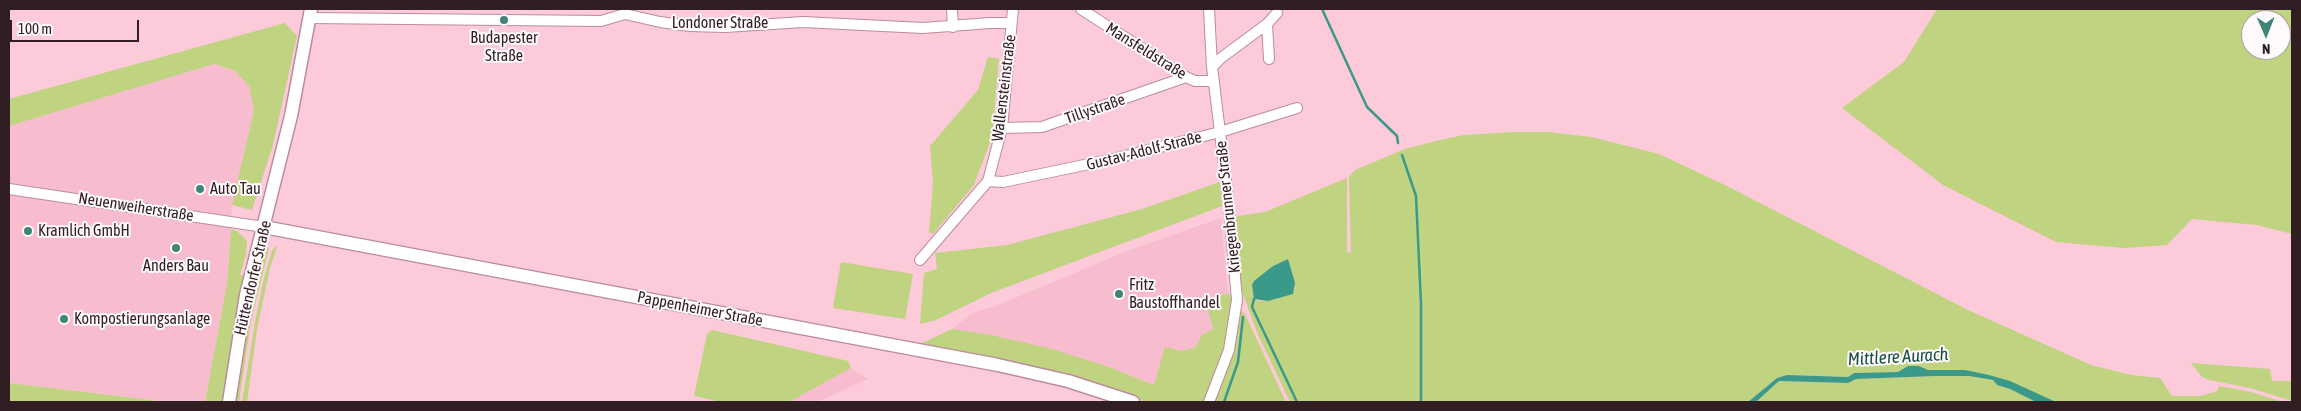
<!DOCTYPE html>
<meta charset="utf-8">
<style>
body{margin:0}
#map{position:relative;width:2301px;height:411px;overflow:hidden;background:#fccad8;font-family:"Asap Condensed",sans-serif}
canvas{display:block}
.frame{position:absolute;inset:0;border:10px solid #301e23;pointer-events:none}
.north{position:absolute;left:2241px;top:10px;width:50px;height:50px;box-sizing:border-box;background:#fef9fa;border:1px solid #aca1a4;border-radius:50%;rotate:179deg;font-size:14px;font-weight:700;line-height:20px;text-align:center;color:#301e23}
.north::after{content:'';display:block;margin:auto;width:18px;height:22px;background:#408478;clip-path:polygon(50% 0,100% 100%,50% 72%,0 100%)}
.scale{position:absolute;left:10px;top:20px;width:129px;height:22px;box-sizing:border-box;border:2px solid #301e23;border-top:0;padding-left:6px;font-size:15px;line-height:18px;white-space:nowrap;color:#301e23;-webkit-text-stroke:4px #fef9fa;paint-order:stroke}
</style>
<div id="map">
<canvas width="2301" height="411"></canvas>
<div class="frame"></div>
<div class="north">N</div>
<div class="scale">100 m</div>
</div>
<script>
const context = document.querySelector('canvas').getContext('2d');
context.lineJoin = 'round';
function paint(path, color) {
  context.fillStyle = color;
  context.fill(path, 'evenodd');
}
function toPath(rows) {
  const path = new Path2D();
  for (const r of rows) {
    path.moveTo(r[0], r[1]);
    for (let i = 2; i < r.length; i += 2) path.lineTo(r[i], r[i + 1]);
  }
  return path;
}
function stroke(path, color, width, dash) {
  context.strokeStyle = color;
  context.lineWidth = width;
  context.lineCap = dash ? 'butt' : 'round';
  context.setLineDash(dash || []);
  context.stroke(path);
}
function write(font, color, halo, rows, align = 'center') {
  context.font = font + ' "Asap Condensed",sans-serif';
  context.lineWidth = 4;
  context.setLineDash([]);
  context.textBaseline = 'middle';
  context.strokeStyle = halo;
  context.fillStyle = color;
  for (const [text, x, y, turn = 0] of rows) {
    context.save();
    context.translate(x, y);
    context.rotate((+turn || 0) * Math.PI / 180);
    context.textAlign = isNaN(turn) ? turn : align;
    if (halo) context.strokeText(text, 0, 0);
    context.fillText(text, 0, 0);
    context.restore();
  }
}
const built = toPath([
 [214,64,235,71,249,86,254,110,232,205,227,284,205,402,168,402,9,383,9,126],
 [1221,218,1229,307,1214,355,1154,385,1112,368,1052,350,991,335,952,329,972,313,996,306,1127,251],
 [851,368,868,379,817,402,789,402]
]);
const green = toPath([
 [1937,9,2292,9,2292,234,2257,225,2192,219,2167,245,2124,248,2056,242,1943,185,1842,108,1904,62],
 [2251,20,2281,20,2281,50,2251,50],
 [285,23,297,36,273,145,252,210,232,205,254,110,249,86,235,71,214,64,9,126,9,99],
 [988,57,999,59,992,137,974,185,933,234,929,232,933,182,930,146,978,90],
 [1515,132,1549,132,1591,137,1659,154,1727,186,1968,310,2091,365,2131,375,2160,378,2172,396,2201,396,2217,391,2219,386,2251,392,2283,402,2056,402,1965,370,1928,370,1919,366,1908,366,1898,372,1854,373,1848,377,1787,375,1777,378,1748,402,1290,402,1258,335,1240,286,1234,220,1238,216,1265,212,1347,178,1347,252,1351,253,1349,177,1355,170,1405,149,1436,141,1464,135],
 [1288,259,1295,289,1276,299,1259,301,1254,299,1252,285,1255,281,1273,266],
 [1220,182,1222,206,991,293,936,320,920,324,924,273,937,269,935,253,1007,245,1142,209],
 [231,229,237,231,247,241,246,255,240,275,244,276,223,402,205,402,227,284],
 [278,244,270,268,257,329,247,402,242,402,255,322,263,282,272,251],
 [266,246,269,248,251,321,239,402,234,402,253,289],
 [841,262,913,274,905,319,833,308],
 [1228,293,1231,296,1232,312,1227,344,1205,402,1146,402,1130,396,920,344,952,329,991,335,1052,349,1112,368,1154,385,1165,347,1182,351,1196,347,1202,335,1213,329,1207,306,1212,300],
 [1240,310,1245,314,1286,402,1212,402],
 [712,330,848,361,851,368,789,402,721,402,694,396,707,334],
 [2191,363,2270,369,2272,381,2292,381,2292,401,2250,388,2209,380,2202,377],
 [1936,376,1969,376,1993,380,1997,385,2010,389,2036,402,1756,402,1779,381,1848,383,1856,379],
 [9,383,168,402,9,402]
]);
const water = toPath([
 [1288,259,1295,283,1293,294,1268,301,1254,299,1252,285,1254,281,1273,266],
 [1908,366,1919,366,1928,370,1965,370,1989,375,2010,381,2056,402,2036,402,2010,389,1997,385,1993,380,1969,376,1936,376,1856,379,1848,383,1779,381,1756,402,1748,402,1777,378,1787,375,1848,377,1854,373,1898,372]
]);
const stream = toPath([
 [1322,9,1367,107,1397,136,1398,143],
 [1402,155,1416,196,1421,304,1421,402],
 [1254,299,1252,307,1297,402],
 [1224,402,1238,362,1243,317]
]);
const minor = toPath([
 [952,9,953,27],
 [1081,9,1186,77,1195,81,1214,81],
 [1209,9,1212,67,1228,197,1237,300,1229,350,1209,402],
 [309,18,601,21,625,14,660,22,690,26,725,27,803,22,923,28,990,23,1011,23],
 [1267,24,1269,59],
 [1212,67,1221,58,1267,24,1277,13],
 [1002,128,1042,127,1186,77],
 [988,181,1003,182,1113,159,1220,132,1297,108],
 [9,189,264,227],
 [920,260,988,181,1002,128,1013,9]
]);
const tertiary = toPath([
 [264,227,998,365,1068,381,1133,402],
 [229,402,246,295,291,116,311,9]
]);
const markers = [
 [504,20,5,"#408478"],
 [200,189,5,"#408478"],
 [28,231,5,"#408478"],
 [176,248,5,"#408478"],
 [1119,294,5,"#408478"],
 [64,319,5,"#408478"]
];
const streetNames = [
 ["Londoner Straße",720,23],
 ["Mansfeldstraße",1146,51,32],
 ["Wallensteinstraße",1004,88,-83],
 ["Tillystraße",1095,109,-19],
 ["Gustav-Adolf-Straße",1144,151,-14],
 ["Neuenweiherstraße",136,207,9],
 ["Kriegenbrunner Straße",1228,207,-96],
 ["Hüttendorfer Straße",253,278,-77],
 ["Pappenheimer Straße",700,309,11]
];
const poiNames = [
 ["Budapester",504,38,"center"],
 ["Straße",504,56,"center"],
 ["Auto Tau",210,189],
 ["Kramlich GmbH",38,231],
 ["Anders Bau",176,266,"center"],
 ["Fritz",1129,285],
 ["Baustoffhandel",1129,303],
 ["Kompostierungsanlage",74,319]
];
const waterNames = [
 ["Mittlere Aurach",1898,357,-3]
];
paint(built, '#f7bdce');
paint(green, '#bfd381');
paint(water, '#3b9989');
stroke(stream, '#3b9989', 2.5);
stroke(minor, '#bb8d9a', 12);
stroke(tertiary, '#bb8d9a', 15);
stroke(minor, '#fff', 10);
stroke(tertiary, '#fff', 12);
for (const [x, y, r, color] of markers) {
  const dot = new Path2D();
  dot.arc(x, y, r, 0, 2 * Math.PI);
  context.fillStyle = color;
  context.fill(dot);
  stroke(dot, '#fef9fa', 2);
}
write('16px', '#301e23', '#fef9fa', streetNames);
write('16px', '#301e23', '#fef9fa', poiNames, 'left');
write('italic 18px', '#194e45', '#fef9fa', waterNames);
</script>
